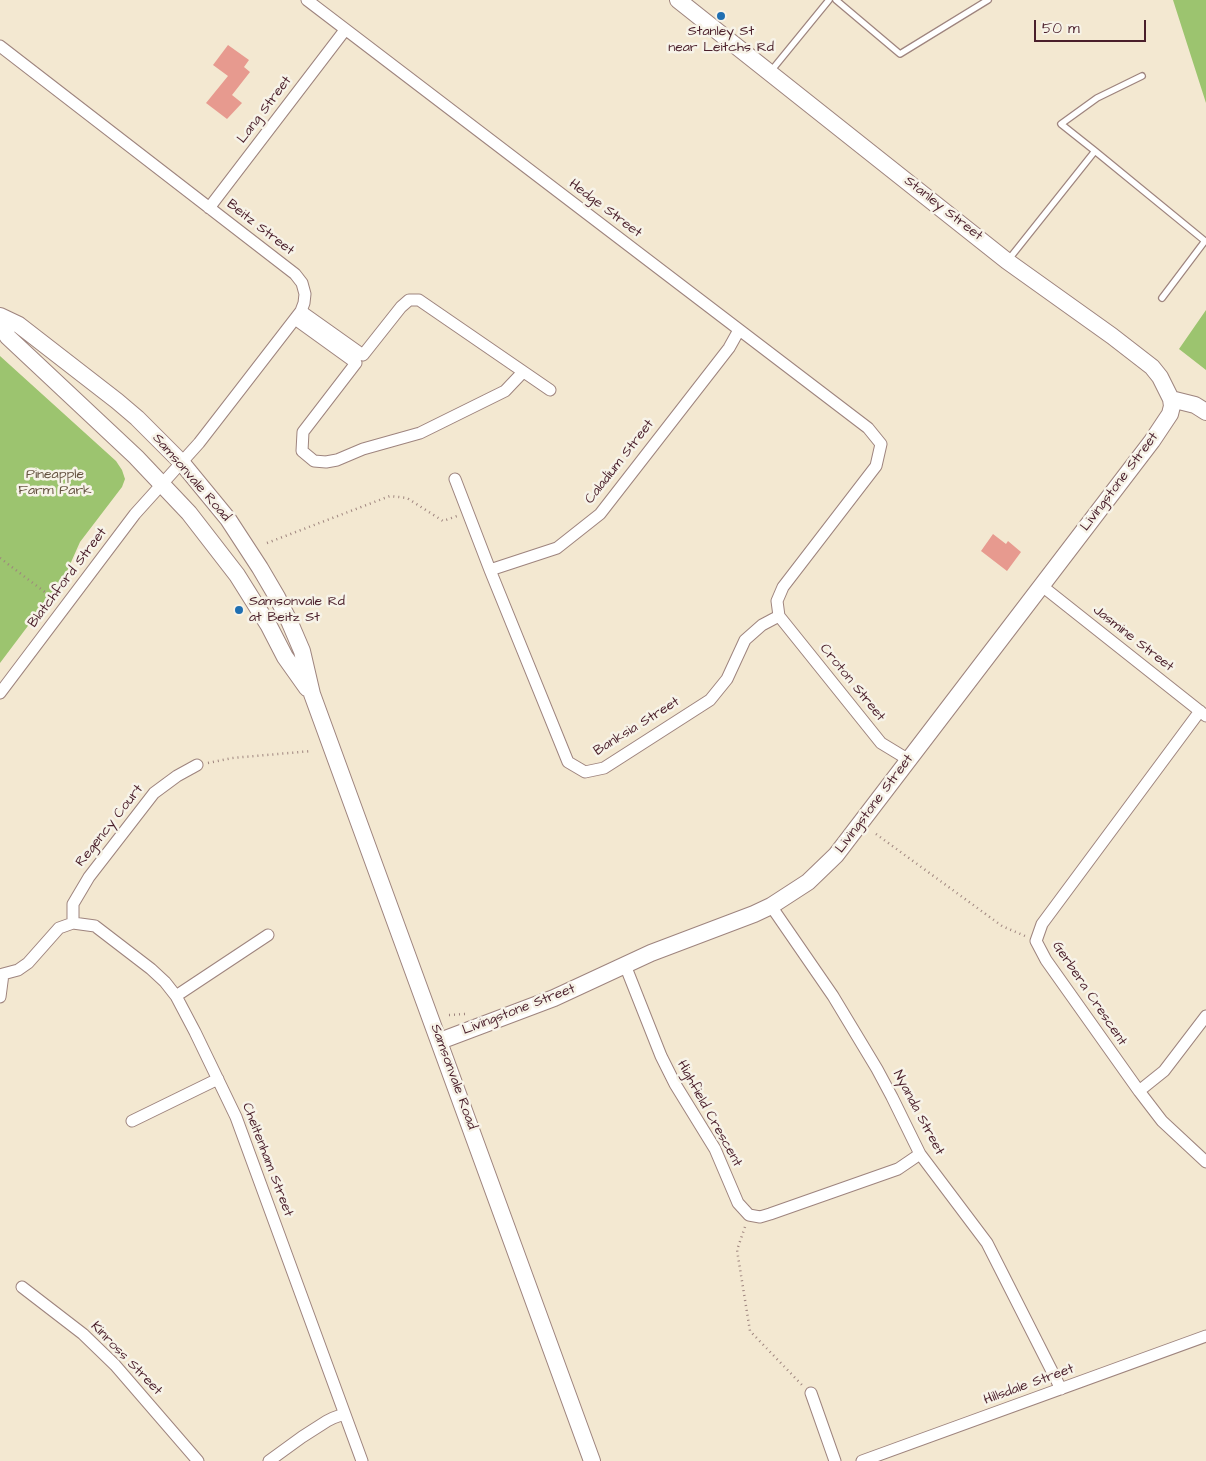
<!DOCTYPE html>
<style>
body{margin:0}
#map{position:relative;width:1206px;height:1461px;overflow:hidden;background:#f3e8d1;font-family:"Architects Daughter",sans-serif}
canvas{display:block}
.scale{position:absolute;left:1034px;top:20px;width:112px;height:22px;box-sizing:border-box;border:2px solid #4a1f2b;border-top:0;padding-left:6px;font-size:15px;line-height:18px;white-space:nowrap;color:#4a1f2b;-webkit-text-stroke:4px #f7f3e8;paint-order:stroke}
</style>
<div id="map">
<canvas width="1206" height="1461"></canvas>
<div class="scale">50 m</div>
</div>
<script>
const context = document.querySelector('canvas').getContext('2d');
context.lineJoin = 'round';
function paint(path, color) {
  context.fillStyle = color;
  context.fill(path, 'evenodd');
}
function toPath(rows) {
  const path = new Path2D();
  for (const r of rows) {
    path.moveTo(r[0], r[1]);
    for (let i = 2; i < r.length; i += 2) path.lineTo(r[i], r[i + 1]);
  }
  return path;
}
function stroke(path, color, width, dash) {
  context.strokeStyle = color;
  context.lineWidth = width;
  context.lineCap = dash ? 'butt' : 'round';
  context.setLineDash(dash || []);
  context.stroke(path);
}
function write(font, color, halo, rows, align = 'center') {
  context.font = font + ' "Architects Daughter",sans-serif';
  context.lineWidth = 5;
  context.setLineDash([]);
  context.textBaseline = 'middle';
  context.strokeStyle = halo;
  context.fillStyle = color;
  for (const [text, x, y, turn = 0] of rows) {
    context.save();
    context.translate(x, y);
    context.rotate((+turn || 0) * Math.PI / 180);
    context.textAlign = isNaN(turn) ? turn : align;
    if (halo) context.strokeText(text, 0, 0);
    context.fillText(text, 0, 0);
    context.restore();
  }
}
const green = toPath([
 [1173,0,1206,0,1206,103],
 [1206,310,1206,370,1179,349],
 [0,356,116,461,122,470,125,479,122,487,80,542,64,578,0,663]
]);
const building = toPath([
 [228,45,249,60,244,67,250,72,232,95,242,103,227,119,206,103,228,76,213,65],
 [993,534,1006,544,1008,541,1021,552,1007,571,981,551]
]);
const path = toPath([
 [267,543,390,496,407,498,443,521,457,516],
 [0,558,54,599],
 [208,763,232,758,312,751],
 [876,834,1002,926,1025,936],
 [449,1015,465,1014],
 [745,1227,737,1250,750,1331,802,1385]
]);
const lane = toPath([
 [836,0,900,54,988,0],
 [771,71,829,0],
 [1142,76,1097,98,1061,124,1095,151,1205,241,1162,298],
 [1009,259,1095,151]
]);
const street = toPath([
 [307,0,868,428,881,444,876,466,783,587,777,601,779,616,881,743,909,760],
 [0,46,295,274,302,283,305,294,304,303,301,311,240,390,199,443,135,514,0,693],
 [209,208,345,30],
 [301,311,363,355,401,307,409,300,419,300,550,390],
 [295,319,356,363,303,432,302,451,314,461,326,462,337,460,363,449,420,433,505,391,523,372],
 [455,479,490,570,568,762,585,772,604,768,710,700,727,679,745,640,762,625,779,616],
 [490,570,557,548,600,514,729,348,739,330],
 [1042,586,1206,716],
 [1200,711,1042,924,1036,941,1046,960,1139,1091,1162,1121,1206,1162],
 [771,906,833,996,877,1069,892,1097,920,1154,987,1243,1061,1389],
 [73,923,73,904,89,877,154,793,177,776,197,765],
 [625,965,661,1056,675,1084,715,1149,738,1203,749,1215,760,1217,770,1214,898,1169,920,1154],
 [176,996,268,935],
 [0,997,3,974,18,970,28,963,59,928,73,923,95,926,151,969,165,982,176,996,195,1032,236,1117,362,1461],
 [1139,1091,1164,1071,1206,1016],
 [132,1121,218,1079],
 [22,1287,83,1334,115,1365,198,1461],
 [811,1393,835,1461],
 [269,1461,302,1437,327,1421,333,1418,344,1414],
 [862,1461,1206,1336]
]);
const secondary = toPath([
 [0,316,19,325,117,401,137,418,182,463,228,519,260,568,277,597,290,623,302,651,312,694,592,1461],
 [0,326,8,337,136,457,189,513,237,575,269,626,285,657,307,688],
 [1171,399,1195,405,1206,412],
 [440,1041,554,998,651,953,754,914,771,906,808,882,836,855,1152,441,1170,414,1172,406,1171,399,1160,377,1152,367,1112,336,1007,261,678,0]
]);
const markers = [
 [721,16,5,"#1f6fb2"],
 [239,610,5,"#1f6fb2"]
];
const poiNames = [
 ["Stanley St",721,32],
 ["near Leitchs Rd",721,48],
 ["Samsonvale Rd",249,602,"left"],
 ["at Beitz St",249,618,"left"]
];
const streetNames = [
 ["Lang Street",265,110,-53],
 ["Hedge Street",605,209,37],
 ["Stanley Street",943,209,38],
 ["Beitz Street",260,228,38],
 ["Caladium Street",620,462,-52],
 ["Samsonvale Road",191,478,49],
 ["Livingstone Street",1120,482,-53],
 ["Blatchford Street",68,578,-53],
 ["Jasmine Street",1133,639,38],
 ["Croton Street",852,683,51],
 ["Banksia Street",637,727,-32],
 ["Livingstone Street",875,804,-53],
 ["Regency Court",110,826,-52],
 ["Gerbera Crescent",1089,994,56],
 ["Livingstone Street",519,1010,-21],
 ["Samsonvale Road",453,1077,70],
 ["Nyanda Street",918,1113,62],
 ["Highfield Crescent",709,1114,61],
 ["Cheltenham Street",267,1160,69],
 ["Kinross Street",126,1359,46],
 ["Hillsdale Street",1029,1385,-20]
];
const parkNames = [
 ["Pineapple",55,475],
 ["Farm Park",55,491]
];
paint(green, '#9cc46f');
paint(building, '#e79a8f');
stroke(lane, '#9e847e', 8);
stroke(street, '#9e847e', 13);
stroke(secondary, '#9e847e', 18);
stroke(path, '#9e847e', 2.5, [1, 4]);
stroke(lane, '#fff', 5.5);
stroke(street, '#fff', 11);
stroke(secondary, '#fff', 16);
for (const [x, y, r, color] of markers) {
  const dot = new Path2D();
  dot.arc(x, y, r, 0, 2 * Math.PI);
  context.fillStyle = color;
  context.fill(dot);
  stroke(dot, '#f7f3e8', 2);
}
write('14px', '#4a1f2b', '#f7f3e8', poiNames);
write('14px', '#4a1f2b', '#f7f3e8', streetNames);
write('14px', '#63513f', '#f7f3e8', parkNames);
</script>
